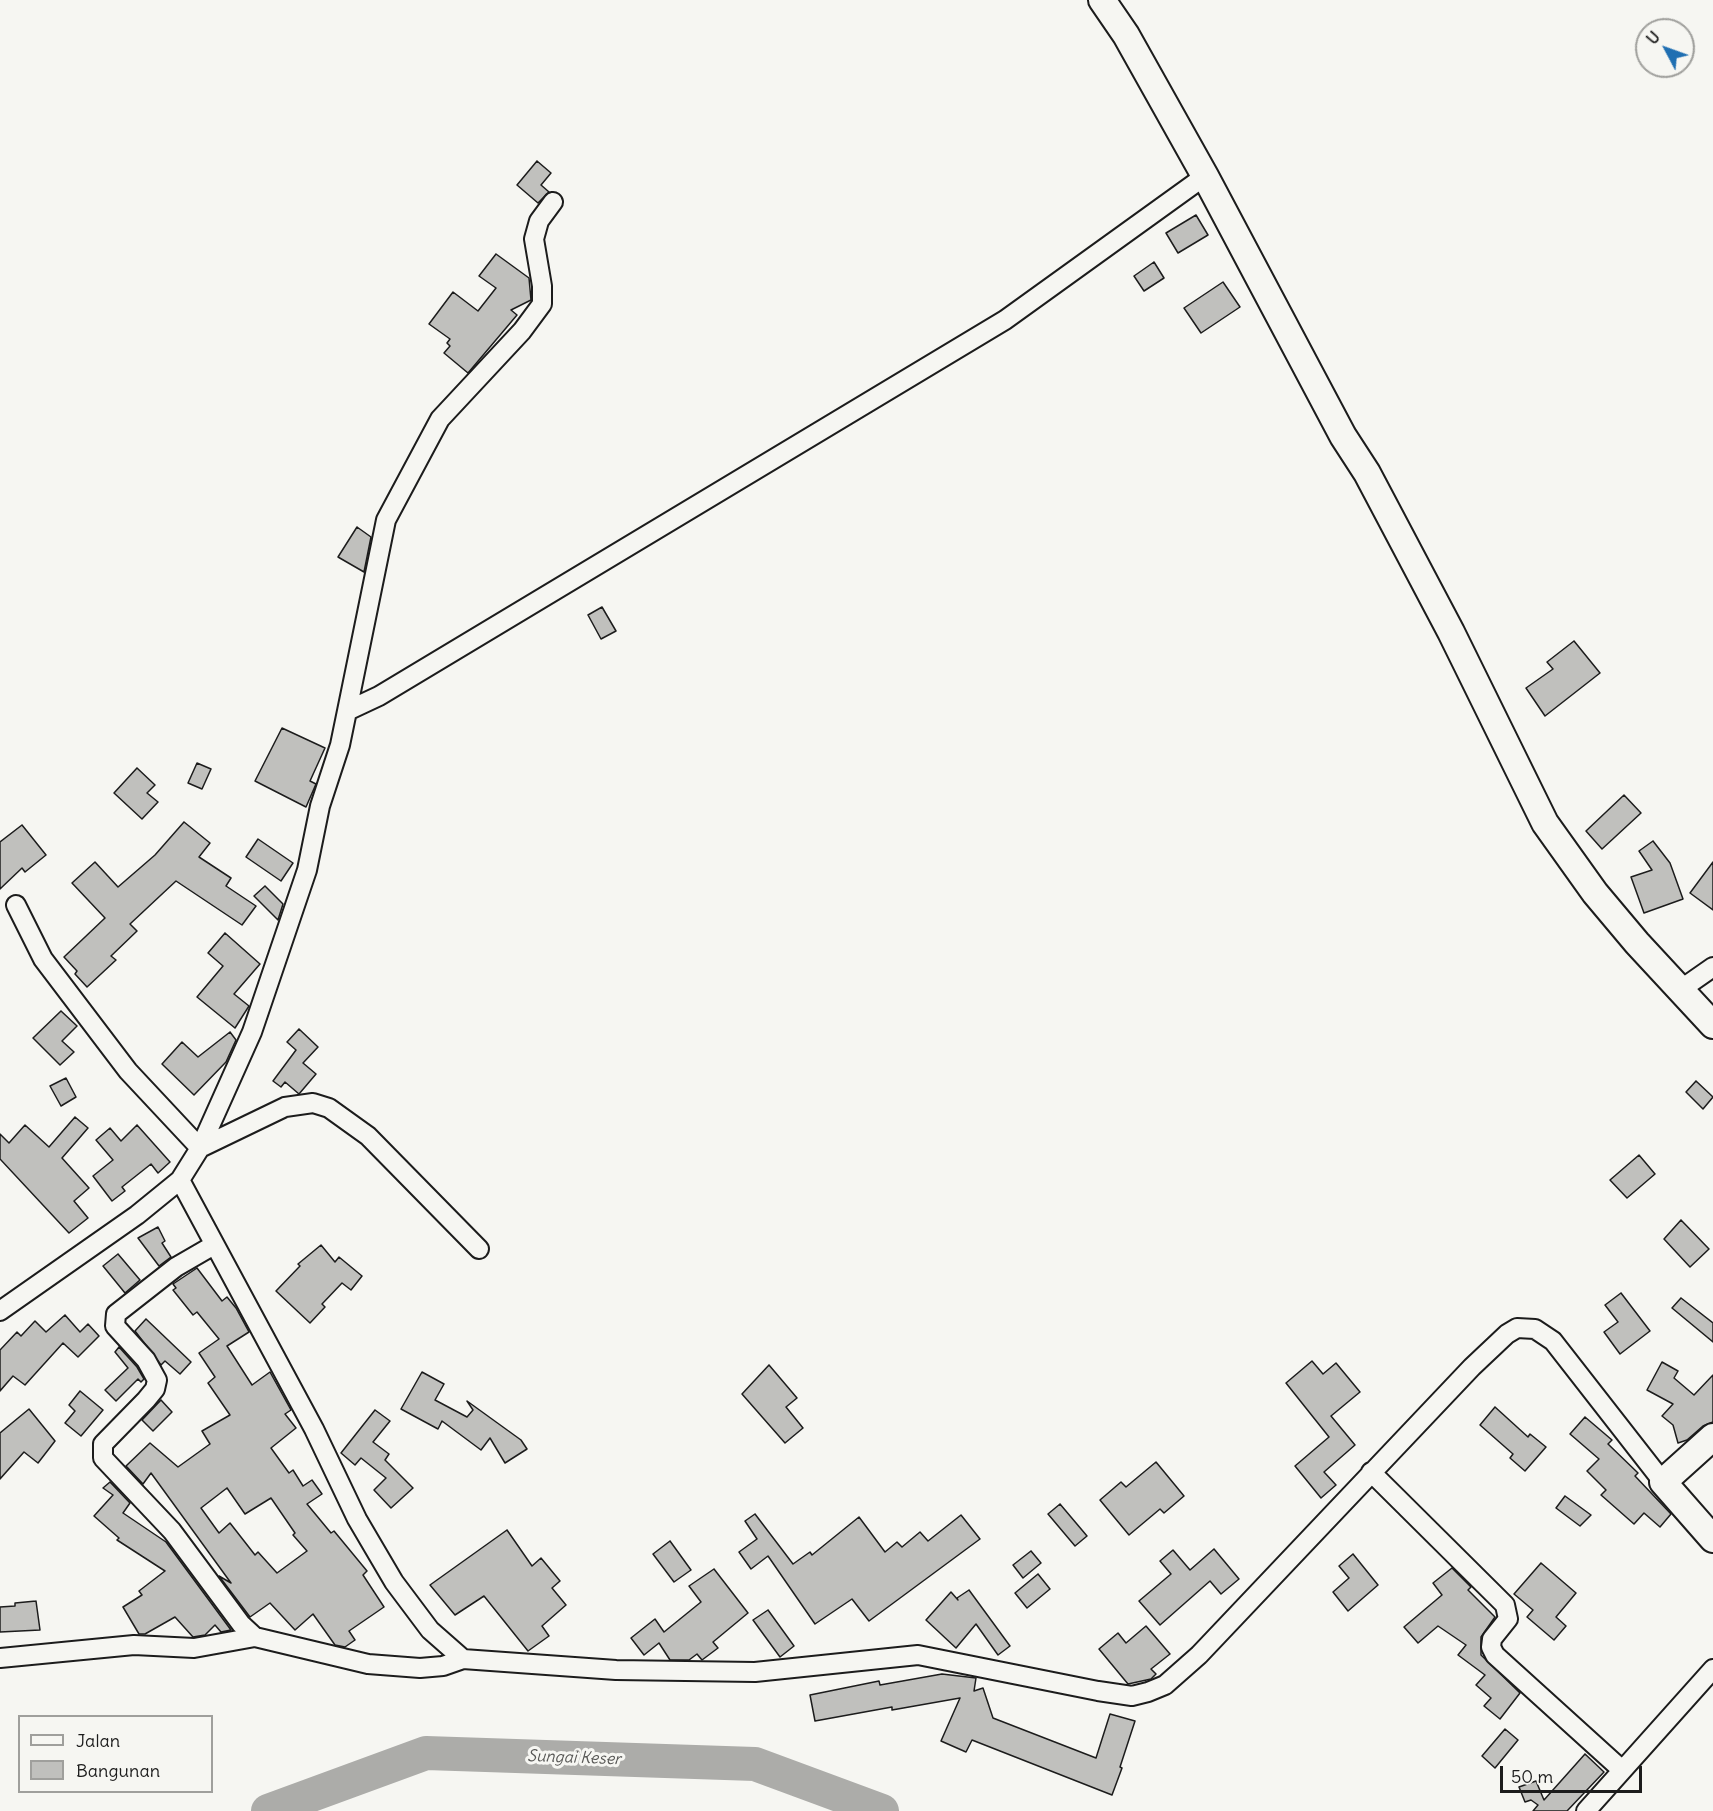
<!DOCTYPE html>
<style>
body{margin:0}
#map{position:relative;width:1713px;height:1811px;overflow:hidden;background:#f6f6f2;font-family:Delius,sans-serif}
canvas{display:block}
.legend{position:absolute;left:18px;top:1715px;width:195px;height:78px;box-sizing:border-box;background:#f6f6f2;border:2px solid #9f9f9c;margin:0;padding:8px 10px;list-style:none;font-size:18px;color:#1c1c1c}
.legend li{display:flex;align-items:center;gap:12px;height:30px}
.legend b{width:30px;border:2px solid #9f9f9c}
.north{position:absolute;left:1635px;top:18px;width:60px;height:60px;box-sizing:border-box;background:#f6f6f2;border:2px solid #9f9f9c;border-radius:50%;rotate:311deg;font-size:16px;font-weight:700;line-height:24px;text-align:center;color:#1c1c1c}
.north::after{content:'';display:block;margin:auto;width:21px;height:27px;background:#1f6fb2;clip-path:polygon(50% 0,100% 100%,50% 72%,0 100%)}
.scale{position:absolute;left:1500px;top:1766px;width:142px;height:27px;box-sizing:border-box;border:3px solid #1c1c1c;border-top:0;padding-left:8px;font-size:18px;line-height:21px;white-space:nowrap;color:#1c1c1c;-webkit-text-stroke:4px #f6f6f2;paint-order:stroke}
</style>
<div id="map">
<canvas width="1713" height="1811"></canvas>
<ul class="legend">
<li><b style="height:8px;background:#f6f6f2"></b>Jalan</li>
<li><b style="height:16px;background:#c0c0bd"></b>Bangunan</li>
</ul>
<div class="north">U</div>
<div class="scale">50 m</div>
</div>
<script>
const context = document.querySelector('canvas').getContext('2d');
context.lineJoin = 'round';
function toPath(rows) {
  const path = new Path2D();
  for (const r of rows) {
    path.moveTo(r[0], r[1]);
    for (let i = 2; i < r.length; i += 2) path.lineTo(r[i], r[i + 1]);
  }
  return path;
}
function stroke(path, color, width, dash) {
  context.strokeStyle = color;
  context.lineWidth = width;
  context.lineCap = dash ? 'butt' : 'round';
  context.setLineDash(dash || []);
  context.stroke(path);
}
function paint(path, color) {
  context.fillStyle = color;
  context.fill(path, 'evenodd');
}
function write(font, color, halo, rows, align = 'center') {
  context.font = font + ' Delius,sans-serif';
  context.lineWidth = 6;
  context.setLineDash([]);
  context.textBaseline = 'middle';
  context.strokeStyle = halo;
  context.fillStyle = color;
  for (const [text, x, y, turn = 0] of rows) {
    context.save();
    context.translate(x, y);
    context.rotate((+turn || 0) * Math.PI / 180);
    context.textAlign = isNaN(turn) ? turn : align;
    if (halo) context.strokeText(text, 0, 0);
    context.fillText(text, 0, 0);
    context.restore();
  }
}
const river = toPath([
 [268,1811,426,1753,755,1764,882,1811]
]);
const building = toPath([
 [537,161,551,173,541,185,549,192,538,203,517,185,537,161],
 [1196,215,1208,235,1178,253,1166,233,1196,215],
 [496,254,529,278,531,300,511,310,517,315,468,373,444,353,450,346,447,343,450,339,429,324,453,292,478,311,496,288,479,276,496,254],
 [1154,262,1164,278,1144,291,1134,276,1154,262],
 [1223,282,1240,307,1201,333,1184,308,1223,282],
 [357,527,371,537,364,572,338,557,357,527],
 [602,607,616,631,601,639,588,615,602,607],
 [1574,641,1600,673,1545,716,1526,688,1553,669,1547,662,1574,641],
 [282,728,325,748,310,781,316,784,306,807,255,781,282,728],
 [197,763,211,769,202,789,188,783,197,763],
 [137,768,155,785,147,793,158,802,142,819,114,793,137,768],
 [1624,795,1641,813,1602,849,1586,831,1624,795],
 [184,822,210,843,199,857,231,878,226,886,256,906,242,925,176,881,130,924,137,931,111,956,116,960,87,987,75,974,77,971,64,957,105,918,72,883,95,862,118,887,155,855,184,822],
 [22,825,46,855,25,872,22,868,0,889,0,842,22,825],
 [258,839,293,863,281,881,246,857,258,839],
 [1653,841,1670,863,1683,899,1644,913,1631,877,1652,870,1639,851,1653,841],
 [1713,862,1713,910,1690,893,1713,862],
 [265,886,283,904,278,920,254,896,265,886],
 [225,933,260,964,234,994,249,1006,235,1028,197,997,223,966,208,953,225,933],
 [61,1011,77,1026,62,1041,74,1052,60,1065,33,1038,61,1011],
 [299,1029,318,1047,303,1063,316,1074,299,1094,285,1082,281,1087,273,1081,296,1050,287,1042,299,1029],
 [230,1032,236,1040,226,1062,194,1095,162,1064,182,1042,198,1057,230,1032],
 [66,1078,76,1097,61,1106,50,1086,66,1078],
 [1696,1081,1713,1097,1703,1109,1686,1092,1696,1081],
 [75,1117,88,1128,62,1158,89,1188,74,1201,88,1218,69,1233,0,1159,0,1134,9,1143,25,1125,49,1147,75,1117],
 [137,1125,170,1162,158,1173,151,1164,122,1187,125,1191,112,1201,93,1176,113,1160,96,1140,110,1128,121,1141,137,1125],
 [1639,1155,1655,1174,1627,1198,1610,1180,1639,1155],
 [1681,1220,1709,1249,1690,1267,1664,1239,1681,1220],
 [158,1227,165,1241,162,1243,171,1257,159,1266,138,1238,158,1227],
 [321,1245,335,1262,339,1257,362,1276,351,1290,342,1283,322,1304,325,1307,310,1323,276,1291,300,1266,298,1264,321,1245],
 [118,1254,140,1280,125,1293,103,1266,118,1254],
 [197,1268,222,1301,227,1297,236,1308,249,1332,227,1346,252,1385,270,1372,291,1410,285,1414,296,1428,271,1448,289,1473,293,1470,303,1486,312,1480,322,1494,307,1504,331,1533,334,1531,367,1571,363,1575,384,1607,349,1631,355,1640,345,1647,335,1645,313,1614,295,1630,270,1603,250,1617,219,1576,231,1583,151,1473,143,1484,126,1466,150,1443,178,1467,210,1444,202,1431,230,1415,208,1383,215,1377,199,1353,219,1339,197,1312,193,1315,173,1290,176,1288,173,1284,197,1268],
 [227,1488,245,1514,271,1498,295,1533,293,1535,307,1551,277,1573,258,1552,255,1555,230,1523,219,1533,201,1508,227,1488],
 [1621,1293,1650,1331,1620,1354,1604,1332,1618,1322,1605,1305,1621,1293],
 [1681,1298,1713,1323,1713,1342,1672,1308,1681,1298],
 [65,1315,80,1332,88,1324,99,1336,78,1357,63,1343,25,1385,13,1376,0,1391,0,1350,17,1332,21,1336,35,1321,46,1332,65,1315],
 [146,1319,191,1362,180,1374,165,1361,161,1365,135,1331,146,1319],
 [119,1347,137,1367,144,1379,141,1382,138,1379,116,1401,105,1390,128,1368,115,1352,119,1347],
 [1312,1361,1323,1374,1336,1363,1360,1392,1331,1416,1355,1445,1324,1472,1336,1485,1321,1498,1295,1466,1329,1437,1286,1383,1312,1361],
 [1662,1362,1678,1371,1674,1378,1694,1395,1713,1375,1713,1422,1703,1426,1687,1440,1678,1443,1673,1425,1662,1416,1673,1404,1647,1390,1662,1362],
 [769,1365,797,1398,786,1407,803,1428,785,1443,742,1394,769,1365],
 [422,1372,444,1384,435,1400,467,1417,473,1410,467,1401,521,1440,527,1449,505,1463,490,1438,481,1450,442,1421,438,1429,401,1409,422,1372],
 [80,1391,103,1410,81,1436,65,1423,75,1411,69,1405,80,1391],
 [161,1400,172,1412,153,1431,142,1420,161,1400],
 [1495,1407,1528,1437,1530,1434,1546,1447,1525,1471,1510,1458,1513,1454,1480,1425,1495,1407],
 [29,1409,55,1441,38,1463,24,1452,0,1479,0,1433,29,1409],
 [375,1410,390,1421,373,1442,389,1454,385,1460,413,1488,391,1508,374,1490,386,1478,361,1458,355,1465,341,1453,375,1410],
 [1585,1417,1612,1440,1608,1444,1638,1473,1635,1476,1671,1514,1660,1527,1644,1513,1634,1524,1601,1495,1606,1490,1587,1471,1599,1459,1570,1434,1585,1417],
 [1156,1462,1184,1496,1164,1513,1160,1509,1129,1535,1100,1500,1121,1482,1126,1487,1156,1462],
 [110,1482,130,1503,123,1513,166,1542,231,1630,221,1632,215,1625,205,1635,193,1637,175,1617,145,1634,139,1634,123,1607,142,1595,139,1591,165,1571,117,1540,119,1538,94,1516,113,1495,103,1488,110,1482],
 [1565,1496,1591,1515,1580,1526,1556,1508,1565,1496],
 [1060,1504,1087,1536,1075,1546,1048,1514,1060,1504],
 [755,1514,793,1564,810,1552,812,1555,859,1517,885,1552,897,1542,902,1547,920,1532,928,1541,961,1515,980,1539,869,1621,852,1599,815,1624,768,1556,751,1569,739,1552,757,1539,745,1521,755,1514],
 [507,1530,532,1566,541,1558,560,1581,552,1588,566,1605,542,1626,549,1636,528,1651,484,1596,455,1615,430,1585,507,1530],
 [670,1541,691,1570,674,1582,653,1554,670,1541],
 [1214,1549,1239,1579,1221,1594,1210,1581,1160,1625,1139,1601,1171,1574,1160,1561,1173,1550,1190,1570,1214,1549],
 [1031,1551,1041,1563,1023,1578,1013,1565,1031,1551],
 [1353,1554,1378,1585,1348,1611,1333,1592,1349,1578,1339,1566,1353,1554],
 [1541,1563,1576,1593,1556,1617,1566,1626,1554,1640,1527,1617,1533,1610,1514,1594,1541,1563],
 [1452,1568,1471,1587,1468,1590,1495,1617,1481,1637,1481,1655,1520,1693,1500,1719,1484,1706,1491,1698,1476,1685,1485,1675,1458,1655,1466,1645,1438,1626,1418,1643,1404,1627,1442,1595,1433,1583,1452,1568],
 [714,1569,748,1613,713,1642,718,1648,702,1660,697,1654,689,1660,670,1660,659,1643,644,1655,631,1638,655,1619,664,1632,701,1602,689,1586,714,1569],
 [1038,1574,1050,1589,1027,1608,1015,1593,1038,1574],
 [969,1590,1010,1646,998,1655,976,1624,956,1648,926,1620,951,1592,958,1600,957,1598,969,1590],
 [36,1601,40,1630,0,1632,0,1607,15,1606,15,1603,36,1601],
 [768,1610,794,1646,780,1657,753,1620,768,1610],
 [1146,1626,1170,1654,1151,1669,1156,1674,1151,1679,1128,1684,1099,1649,1118,1633,1126,1643,1146,1626],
 [942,1674,976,1678,974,1691,983,1688,993,1718,1096,1758,1110,1714,1135,1721,1120,1767,1122,1768,1112,1795,972,1740,966,1752,941,1741,960,1698,892,1710,892,1707,815,1721,810,1695,879,1681,880,1685,942,1674],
 [1505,1729,1518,1740,1495,1768,1482,1756,1505,1729],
 [1585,1754,1604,1772,1567,1811,1533,1811,1538,1805,1531,1800,1525,1802,1519,1787,1536,1781,1544,1800,1585,1754]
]);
const street = toPath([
 [347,711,386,520,440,419,522,331,542,304,542,286,534,239,539,221,553,202],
 [16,905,43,959,128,1071,200,1148,285,1107,313,1103,329,1108,368,1136,479,1249],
 [1680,990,1713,967],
 [180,1180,314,1429,357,1519,394,1582,430,1630,463,1659,616,1670,755,1672,918,1655,1098,1691,1132,1696,1148,1692,1165,1685,1199,1655,1472,1367,1507,1334,1517,1328,1535,1329,1553,1341,1663,1482],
 [214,1245,176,1267,116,1314,115,1326,146,1360,157,1380,155,1389,146,1400,103,1444,103,1458,172,1531,241,1624,255,1637,368,1664,420,1668,443,1666,463,1659],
 [0,1311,137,1215,180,1180,200,1148,252,1032,307,870,320,806,340,745,347,711,379,696,1005,320,1205,176],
 [1371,1472,1505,1605,1508,1619,1492,1639,1491,1647,1495,1655,1622,1770],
 [0,1658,134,1645,194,1648,255,1637],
 [1586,1811,1713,1669]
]);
const secondary = toPath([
 [1102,0,1126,35,1205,176,1343,436,1367,473,1451,632,1545,823,1595,893,1637,943,1713,1025],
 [1713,1437,1663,1482,1713,1539]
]);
const waterNames = [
 ["Sungai Keser",574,1758,2]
];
stroke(river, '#acaca9', 34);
paint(building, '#c0c0bd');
stroke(building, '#1c1c1c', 1.5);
stroke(street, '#1c1c1c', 22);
stroke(secondary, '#1c1c1c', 30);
stroke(street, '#f6f6f2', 18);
stroke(secondary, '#f6f6f2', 26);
write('italic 16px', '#565654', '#f6f6f2', waterNames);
</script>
